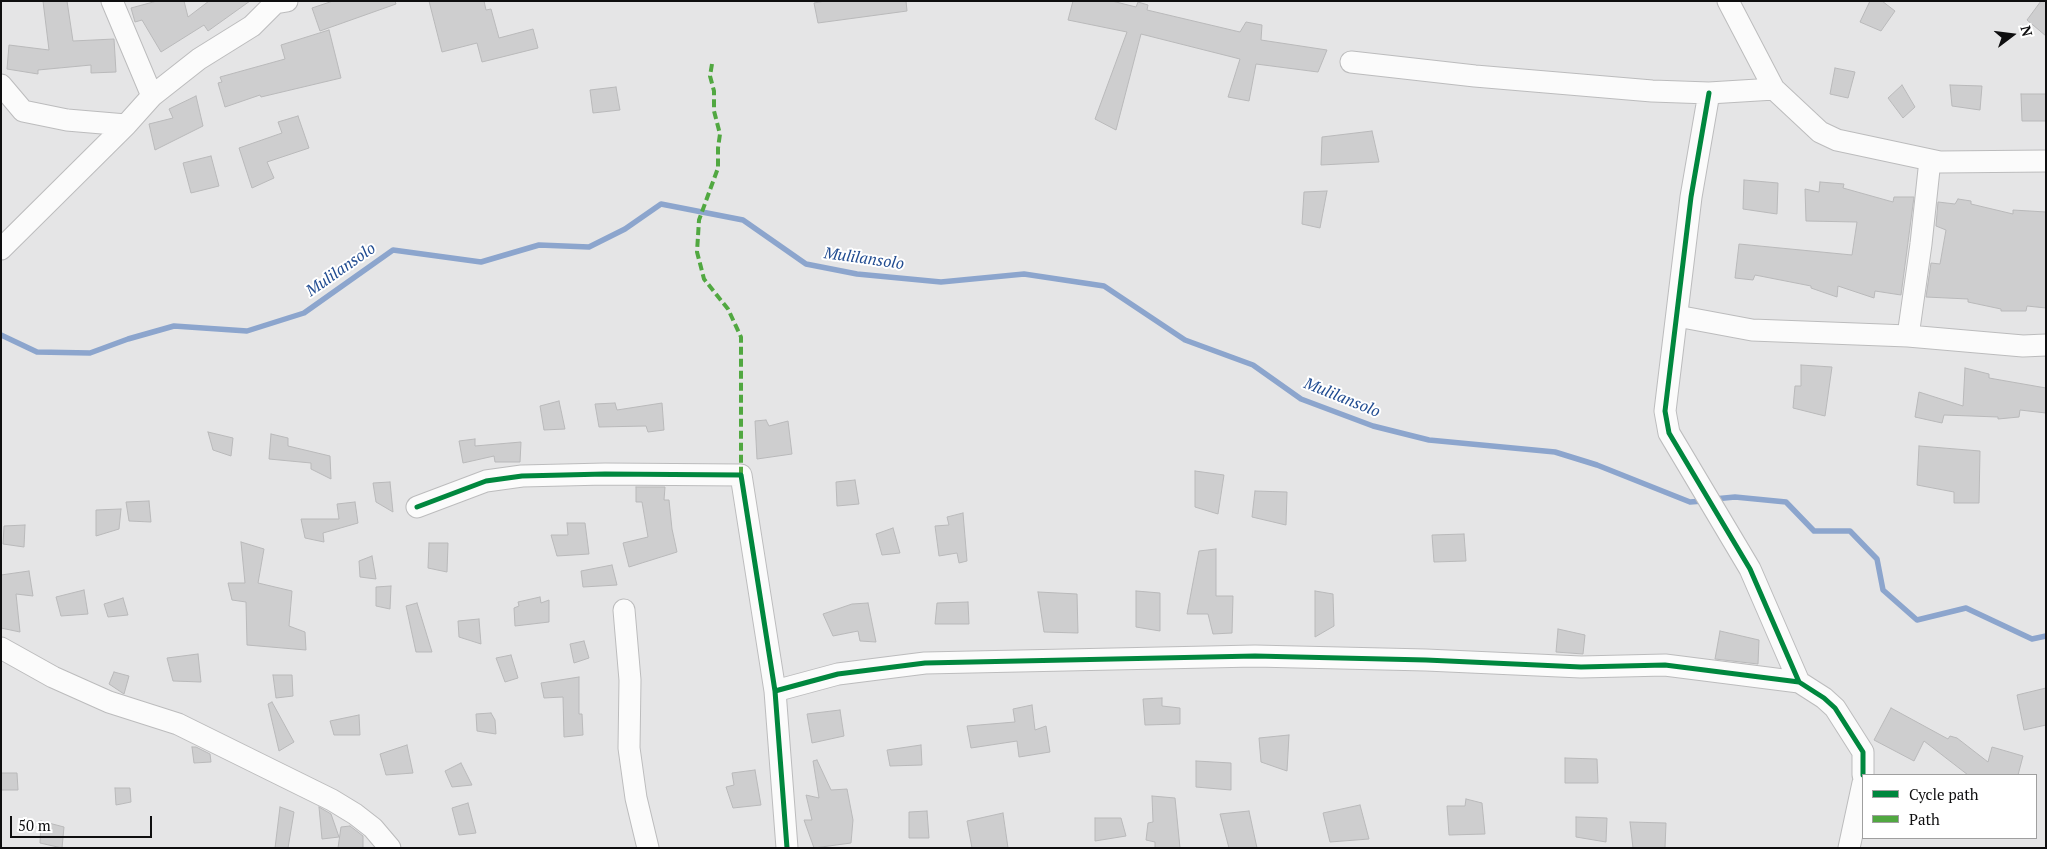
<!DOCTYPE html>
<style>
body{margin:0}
#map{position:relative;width:2047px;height:849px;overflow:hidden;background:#e5e5e6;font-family:"PT Serif",serif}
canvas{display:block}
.frame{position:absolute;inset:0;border:2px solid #0e0e0f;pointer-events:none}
.legend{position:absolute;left:1862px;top:774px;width:175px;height:65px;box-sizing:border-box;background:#fff;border:1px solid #9f9f9f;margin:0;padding:6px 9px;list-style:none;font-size:15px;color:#0e0e0f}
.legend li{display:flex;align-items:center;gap:10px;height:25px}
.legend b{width:25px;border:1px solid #9f9f9f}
.north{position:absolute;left:1987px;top:10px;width:50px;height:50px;-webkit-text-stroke:4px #fff;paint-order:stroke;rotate:75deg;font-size:14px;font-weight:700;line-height:20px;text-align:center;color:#0e0e0f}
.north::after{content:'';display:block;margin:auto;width:18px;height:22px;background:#0e0e0f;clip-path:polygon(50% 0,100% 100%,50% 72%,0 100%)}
.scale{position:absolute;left:10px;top:816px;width:142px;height:22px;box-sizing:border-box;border:2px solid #0e0e0f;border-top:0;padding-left:6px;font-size:15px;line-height:18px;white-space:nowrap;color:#0e0e0f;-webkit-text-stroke:4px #fff;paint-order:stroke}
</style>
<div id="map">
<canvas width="2047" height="849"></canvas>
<div class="frame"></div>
<ul class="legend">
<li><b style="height:6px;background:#00873e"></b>Cycle path</li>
<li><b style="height:6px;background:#51a841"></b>Path</li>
</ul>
<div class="north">N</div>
<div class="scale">50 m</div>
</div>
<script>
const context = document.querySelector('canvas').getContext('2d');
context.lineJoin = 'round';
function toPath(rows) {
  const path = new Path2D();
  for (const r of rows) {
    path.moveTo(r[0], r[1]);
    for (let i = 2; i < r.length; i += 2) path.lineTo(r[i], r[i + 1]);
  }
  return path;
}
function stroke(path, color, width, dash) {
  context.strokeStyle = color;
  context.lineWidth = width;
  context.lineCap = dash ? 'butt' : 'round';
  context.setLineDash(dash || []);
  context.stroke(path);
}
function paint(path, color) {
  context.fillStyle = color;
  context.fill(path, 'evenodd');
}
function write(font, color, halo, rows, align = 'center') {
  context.font = font + ' "PT Serif",serif';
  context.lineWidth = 4;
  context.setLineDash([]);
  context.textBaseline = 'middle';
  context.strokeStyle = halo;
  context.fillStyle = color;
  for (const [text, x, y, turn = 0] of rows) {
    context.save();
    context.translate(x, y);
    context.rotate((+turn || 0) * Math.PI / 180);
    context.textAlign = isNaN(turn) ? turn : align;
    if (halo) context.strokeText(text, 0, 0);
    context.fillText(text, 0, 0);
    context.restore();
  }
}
const stream = toPath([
 [1,335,37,352,90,353,128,339,174,326,247,331,304,313,393,250,481,262,539,245,589,247,625,229,661,204,743,220,806,264,857,274,941,282,1024,274,1104,286,1185,340,1253,365,1301,399,1373,426,1429,440,1555,452,1597,465,1690,502,1703,501],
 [1714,499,1735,497,1786,502,1814,531,1850,531,1877,559,1883,590,1917,620,1966,608,2032,639,2046,636]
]);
const building = toPath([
 [43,1,67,1,73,41,114,39,116,72,91,73,91,65,38,70,38,74,7,69,9,45,49,50,43,1],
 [157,1,184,1,188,17,209,1,250,1,208,31,204,25,161,52,142,20,135,22,131,8,157,1],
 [333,1,395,1,396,4,320,31,312,8,333,1],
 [429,1,484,1,486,10,491,9,499,38,533,29,538,48,482,62,477,43,442,52,429,1],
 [825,1,906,1,907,11,818,23,814,3,825,1],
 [1073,1,1112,1,1136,7,1138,2,1148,5,1147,10,1240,32,1246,22,1262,25,1261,40,1327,50,1318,72,1256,64,1249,101,1228,97,1240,59,1141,34,1116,130,1095,119,1127,32,1068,20,1073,1],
 [1870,1,1882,1,1895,11,1881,31,1860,22,1870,1],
 [2041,1,2046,1,2046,36,2027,20,2041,1],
 [329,30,341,78,261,97,260,95,225,107,218,83,222,82,220,77,285,59,281,45,329,30],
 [1835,68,1855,72,1848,98,1830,94,1835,68],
 [1902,85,1915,107,1903,118,1888,98,1902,85],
 [1950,85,1982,86,1980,110,1952,106,1950,85],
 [616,87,620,110,593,113,590,90,616,87],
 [2021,94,2046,94,2046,121,2022,121,2021,94],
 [196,96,203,126,155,150,149,124,173,118,169,109,196,96],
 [298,116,309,148,267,162,274,178,252,188,239,148,282,133,278,122,298,116],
 [1372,131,1379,162,1321,165,1322,137,1372,131],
 [211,156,219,186,191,193,183,163,211,156],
 [1744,180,1778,183,1777,214,1743,209,1744,180],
 [1820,182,1844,184,1843,188,1893,202,1894,197,1914,197,1901,295,1875,291,1874,298,1838,286,1837,297,1811,288,1811,286,1755,275,1753,280,1735,278,1739,244,1852,255,1857,222,1806,221,1805,189,1819,192,1820,182],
 [1327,191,1320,228,1302,224,1304,192,1327,191],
 [1958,199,1971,201,1971,204,2013,214,2013,210,2046,212,2046,308,2027,306,2026,311,2001,311,2001,309,1968,302,1968,299,1926,297,1931,263,1940,264,1946,230,1936,226,1938,202,1955,204,1958,199],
 [1801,365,1832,367,1825,416,1793,408,1795,386,1801,386,1801,365],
 [1965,368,1989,374,1989,378,2046,388,2046,413,2020,410,2019,417,1998,419,1998,417,1944,415,1942,423,1915,417,1919,392,1963,406,1965,368],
 [559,401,565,429,544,430,540,406,559,401],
 [615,403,617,410,662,403,664,430,648,432,646,426,599,427,595,404,615,403],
 [766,420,769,426,788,421,792,454,757,459,755,421,766,420],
 [208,432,233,438,231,456,213,450,208,432],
 [271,434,288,438,288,446,330,456,331,479,311,469,311,463,269,459,271,434],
 [475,439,475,446,521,442,520,462,495,462,494,456,463,463,459,441,475,439],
 [1919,446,1980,451,1979,503,1954,503,1954,492,1917,485,1919,446],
 [1195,471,1224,475,1218,514,1195,507,1195,471],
 [855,480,859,504,837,506,836,482,855,480],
 [390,482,393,512,376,502,373,483,390,482],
 [636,487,665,487,664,500,669,500,672,529,677,552,629,567,623,543,648,537,642,502,636,502,636,487],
 [1255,491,1287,492,1286,525,1252,517,1255,491],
 [149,501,151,522,129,521,126,502,149,501],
 [355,502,358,523,323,533,324,542,305,538,301,519,339,519,337,504,355,502],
 [121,509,119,529,96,536,96,510,121,509],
 [963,513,967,561,959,563,957,553,939,556,935,526,949,525,947,517,963,513],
 [567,523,585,523,589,554,557,556,551,535,568,535,567,523],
 [25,525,24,547,3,544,4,526,25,525],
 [893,528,900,553,882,555,876,534,893,528],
 [1464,534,1466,561,1434,562,1432,535,1464,534],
 [241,542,264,549,258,583,292,591,289,626,305,632,306,650,247,645,246,602,232,600,228,583,245,583,241,542],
 [429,543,448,543,447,572,428,568,429,543],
 [1216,549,1216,596,1233,596,1232,633,1213,634,1208,614,1187,614,1199,551,1216,549],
 [372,556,376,579,360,577,359,561,372,556],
 [612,565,617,585,583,587,581,571,612,565],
 [29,571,33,596,16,594,20,632,1,628,1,575,29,571],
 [391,586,390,609,376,606,376,587,391,586],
 [84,590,88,614,61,616,56,597,84,590],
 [1136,591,1160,593,1160,631,1136,627,1136,591],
 [1315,591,1333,594,1334,626,1315,637,1315,591],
 [1038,592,1077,594,1078,633,1044,632,1038,592],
 [540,597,541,603,549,600,549,622,515,626,514,608,519,606,518,602,540,597],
 [123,598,128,615,108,617,104,604,123,598],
 [968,602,969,624,935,624,937,603,968,602],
 [417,603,432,652,416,652,406,606,417,603],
 [868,603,876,642,860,641,858,631,833,636,823,614,852,604,868,603],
 [479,619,481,644,459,637,458,621,479,619],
 [1558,629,1585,635,1583,654,1556,652,1558,629],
 [1720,631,1759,640,1758,664,1715,659,1720,631],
 [584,641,589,658,574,663,570,644,584,641],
 [198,654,201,682,173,681,167,658,198,654],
 [511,655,518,678,505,682,496,658,511,655],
 [114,672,129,676,124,694,109,684,114,672],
 [273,675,292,675,293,696,276,698,273,675],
 [579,677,579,714,582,714,583,735,564,737,563,697,544,698,541,683,579,677],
 [2046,688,2046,725,2024,730,2017,695,2046,688],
 [1162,698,1162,706,1180,708,1180,724,1145,725,1143,699,1162,698],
 [272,702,294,742,279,751,268,704,272,702],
 [1032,705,1035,730,1046,726,1050,752,1019,757,1017,741,971,748,967,726,1015,722,1013,709,1032,705],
 [1891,708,1948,739,1950,736,1957,738,1988,762,1992,747,2023,756,2018,775,1968,775,1924,741,1914,761,1874,740,1891,708],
 [840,710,844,736,812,743,807,714,840,710],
 [491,713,495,720,496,734,477,731,476,714,491,713],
 [359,715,360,735,334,735,330,721,359,715],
 [1289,735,1287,771,1261,762,1259,738,1289,735],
 [407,745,413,773,386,775,380,754,407,745],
 [921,745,922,765,890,766,887,750,921,745],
 [192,747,196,747,210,754,211,762,194,763,192,747],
 [1565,758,1597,759,1598,783,1565,783,1565,758],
 [817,760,831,790,847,789,853,820,851,843,814,848,804,820,812,820,806,795,819,798,813,761,817,760],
 [1196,761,1231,763,1231,790,1196,787,1196,761],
 [461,763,472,785,452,787,445,771,461,763],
 [755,770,761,805,733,808,726,787,734,785,732,773,755,770],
 [1,773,17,773,18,790,1,790,1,773],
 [115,788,130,788,131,802,116,805,115,788],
 [1152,796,1175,798,1180,848,1155,848,1155,842,1146,840,1148,823,1153,822,1152,796],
 [1466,799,1482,803,1485,834,1449,835,1447,806,1465,806,1466,799],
 [468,803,476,833,459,835,452,808,468,803],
 [1360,805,1369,839,1330,842,1323,813,1360,805],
 [280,807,294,812,288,848,275,848,280,807],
 [319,807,331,814,339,837,322,839,319,807],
 [927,811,929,838,909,838,909,812,927,811],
 [1249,811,1257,848,1229,848,1220,814,1249,811],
 [1003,813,1008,848,972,848,967,821,1003,813],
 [1576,817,1607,818,1606,842,1576,837,1576,817],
 [1095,818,1121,818,1126,836,1095,841,1095,818],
 [41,821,64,827,62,848,40,843,41,821],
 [1630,822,1666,823,1665,848,1633,848,1630,822],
 [350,826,363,836,363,848,338,848,341,827,350,826]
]);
const minor = toPath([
 [112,1,152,96],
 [1728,1,1774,89,1820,132,1837,140,1940,162,2046,161],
 [1351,62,1475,76,1652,91,1709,93,1774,89],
 [1,85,23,111,67,120,126,125],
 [1709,93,1691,197,1665,411,1669,433,1750,569,1799,682,1824,698,1835,708,1863,752,1863,775],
 [1,249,126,125,152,96,199,59,252,26,275,3,287,1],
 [1677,316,1752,330,1908,336,2023,346,2046,345],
 [1908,336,1921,244,1930,160],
 [417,507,486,481,522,476,605,474,741,475,775,691,787,848],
 [624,610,630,680,629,748,636,798,648,848],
 [1,648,53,677,109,702,178,724,332,800,355,814,373,828,390,848],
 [775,691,838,674,925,663,1255,656,1426,660,1581,667,1665,665,1799,682],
 [1849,848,1863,783]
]);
const quiet = toPath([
 [712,64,710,76,714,91,714,111,720,134,718,148,718,168,699,220,697,252,704,279,728,309,741,337,741,475]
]);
const cycleway = toPath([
 [1709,93,1691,197,1665,411,1669,433,1750,569,1799,682,1824,698,1835,708,1863,752,1863,775],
 [417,507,486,481,522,476,605,474,741,475,775,691,787,848],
 [775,691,838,674,925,663,1255,656,1426,660,1581,667,1665,665,1799,682]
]);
const waterNames = [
 ["Mulilansolo",864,259,8],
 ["Mulilansolo",341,270,-35],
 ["Mulilansolo",1342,398,22]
];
stroke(stream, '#8ca5cd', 5.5);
paint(building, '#cececf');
stroke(building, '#b9b9ba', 1);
stroke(minor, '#bcbcbd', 23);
stroke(minor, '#fbfbfb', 21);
stroke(quiet, '#51a841', 4, [8, 4]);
stroke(cycleway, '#00873e', 5);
write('italic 16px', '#214c91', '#fff', waterNames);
</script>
